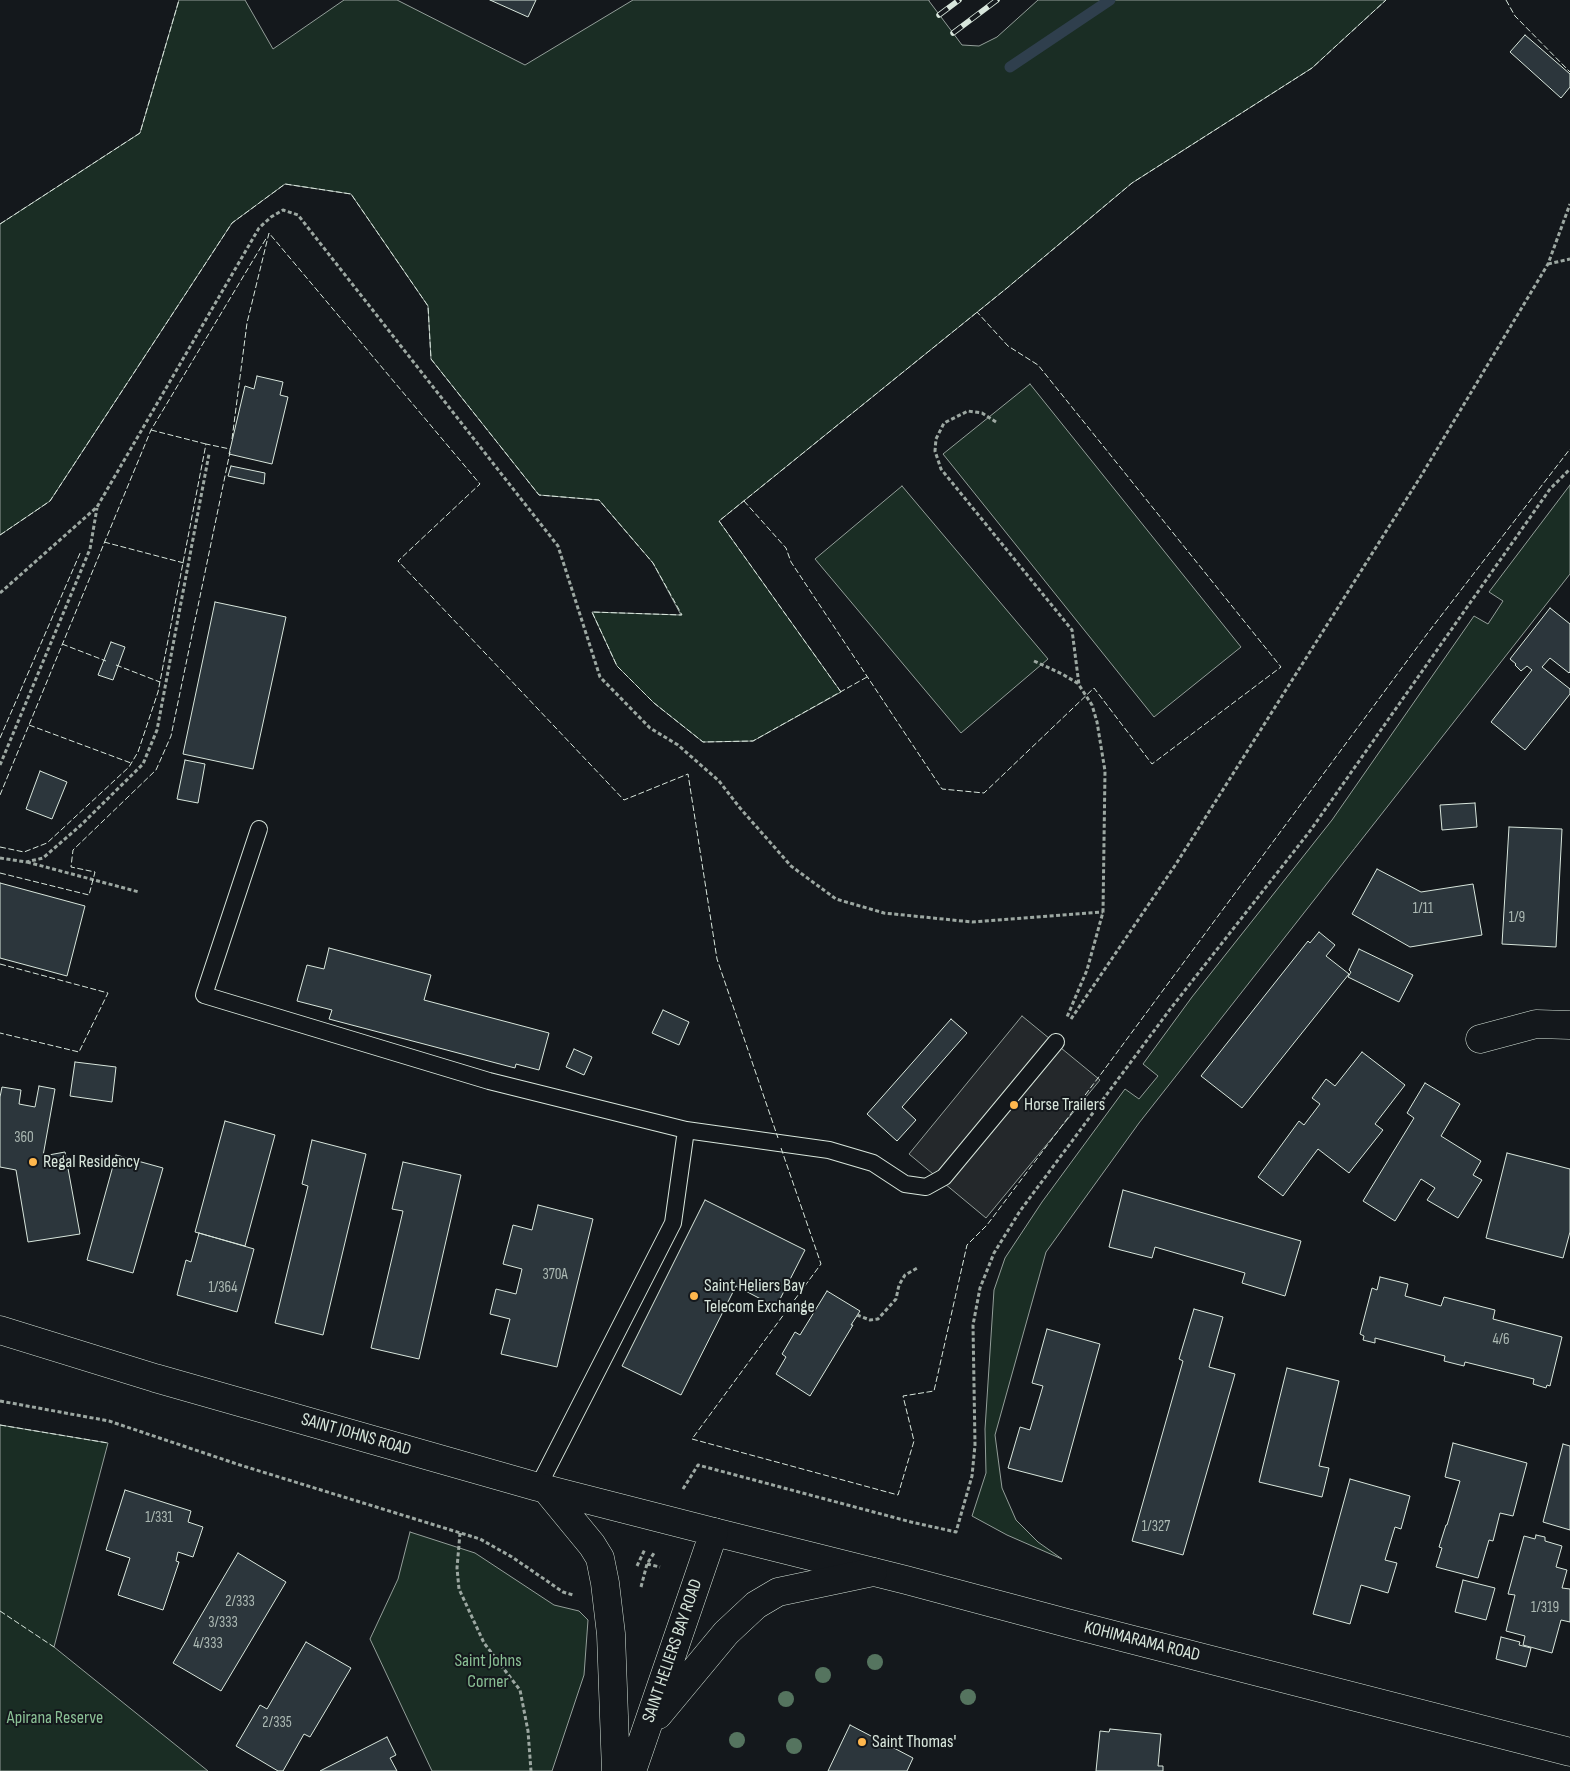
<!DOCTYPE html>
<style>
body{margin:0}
canvas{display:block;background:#14181c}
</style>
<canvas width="1570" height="1771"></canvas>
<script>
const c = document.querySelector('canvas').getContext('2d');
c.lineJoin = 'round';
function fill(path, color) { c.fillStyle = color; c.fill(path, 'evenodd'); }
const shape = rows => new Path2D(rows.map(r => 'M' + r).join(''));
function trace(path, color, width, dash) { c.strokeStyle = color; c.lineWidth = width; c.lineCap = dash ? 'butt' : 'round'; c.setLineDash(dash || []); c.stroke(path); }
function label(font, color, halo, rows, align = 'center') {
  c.font = font + ' "Sofia Sans Condensed",sans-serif'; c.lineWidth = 4; c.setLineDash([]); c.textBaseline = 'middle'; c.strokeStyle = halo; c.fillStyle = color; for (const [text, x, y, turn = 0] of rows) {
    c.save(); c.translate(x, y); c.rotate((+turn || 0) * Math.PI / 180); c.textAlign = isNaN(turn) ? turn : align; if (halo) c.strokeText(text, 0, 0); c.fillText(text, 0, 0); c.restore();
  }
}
const green = shape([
 [179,0,245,0,273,49,344,0,397,0,525,65,633,0,929,0,929,1,962,45,979,46,997,37,1038,0,1386,0,1312,68,1132,183,1007,288,719,521,841,692,753,741,703,742,654,703,617,666,592,612,681,615,653,563,599,500,539,495,431,359,428,306,351,194,285,184,232,223,50,501,0,535,0,224,140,133,179,0],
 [1030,384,1241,647,1154,717,943,454,1030,384],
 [1570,485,1570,574,1139,1123,1046,1252,995,1435,1002,1488,1016,1520,1038,1542,1062,1559,1007,1535,972,1516,986,1473,985,1429,994,1290,1005,1258,1042,1202,1125,1089,1139,1099,1158,1076,1143,1064,1192,997,1332,820,1474,616,1488,624,1503,601,1489,592,1570,485],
 [902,486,1048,659,961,733,815,559,902,486],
 [0,1425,108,1443,54,1647,208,1771,0,1771,0,1425],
 [410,1532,475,1553,554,1605,579,1611,588,1620,584,1675,552,1771,432,1771,370,1639,398,1579,410,1532]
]);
fill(green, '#1a2d24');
trace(green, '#939e99', 1);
const parking = shape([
 [1022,1016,1100,1080,986,1218,909,1154,1022,1016]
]);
fill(parking, '#24282b');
trace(parking, '#939e99', 1);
trace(shape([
 [1010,67,1110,0]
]), '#2f3f4d', 11);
const building = shape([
 [490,0,536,0,528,17,490,0],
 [1525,35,1570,74,1570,87,1561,98,1510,52,1525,35],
 [257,376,283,382,280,395,288,397,272,464,229,454,245,386,254,389,257,376],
 [231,466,265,473,264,484,228,476,231,466],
 [215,602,286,617,253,769,183,754,215,602],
 [1550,608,1570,624,1570,672,1569,673,1550,658,1542,667,1570,689,1570,694,1525,750,1491,722,1532,670,1527,666,1521,671,1515,665,1516,664,1510,659,1550,608],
 [111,642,125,647,113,680,98,675,111,642],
 [185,760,205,764,198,803,177,799,185,760],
 [40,771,67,782,52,819,26,809,40,771],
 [1475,803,1477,827,1442,830,1440,805,1475,803],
 [1509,827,1562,829,1556,947,1502,944,1509,827],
 [1377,869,1421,892,1473,884,1482,935,1410,947,1352,914,1377,869],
 [0,883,85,906,67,976,0,958,0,883],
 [1319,932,1335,945,1326,956,1349,974,1242,1108,1201,1076,1308,941,1310,943,1319,932],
 [329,948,431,975,424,1000,549,1033,539,1070,516,1064,515,1068,329,1019,332,1010,297,1001,307,965,324,969,329,948],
 [1359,949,1413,975,1399,1002,1348,977,1351,972,1349,970,1359,949],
 [663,1010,689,1022,679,1045,652,1033,663,1010],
 [951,1019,967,1033,902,1107,916,1120,897,1141,867,1114,951,1019],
 [574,1049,592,1057,584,1075,566,1067,574,1049],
 [1362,1052,1405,1085,1375,1124,1383,1130,1349,1173,1318,1149,1283,1196,1258,1177,1299,1121,1304,1125,1320,1104,1312,1098,1326,1079,1335,1086,1362,1052],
 [75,1062,116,1067,112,1102,70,1096,75,1062],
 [1425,1083,1460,1104,1441,1136,1481,1161,1473,1175,1482,1180,1458,1218,1427,1200,1435,1188,1421,1179,1395,1221,1363,1201,1414,1118,1407,1113,1425,1083],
 [39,1086,55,1089,43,1156,65,1152,80,1234,28,1242,16,1170,0,1167,0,1097,2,1087,21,1090,19,1104,35,1107,39,1086],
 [225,1121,275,1135,245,1246,195,1232,225,1121],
 [312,1140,366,1154,323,1335,275,1323,308,1186,302,1184,312,1140],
 [1507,1153,1570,1169,1570,1232,1563,1258,1486,1238,1507,1153],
 [116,1155,163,1168,133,1273,87,1260,116,1155],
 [403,1162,461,1175,419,1359,371,1348,403,1211,392,1209,403,1162],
 [1123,1190,1301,1241,1285,1296,1242,1283,1245,1273,1155,1247,1152,1258,1109,1247,1123,1190],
 [705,1200,805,1250,776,1307,736,1286,681,1395,622,1366,705,1200],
 [538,1205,593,1219,557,1367,501,1354,510,1319,490,1314,496,1289,516,1294,522,1269,503,1264,513,1225,532,1230,538,1205],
 [199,1233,254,1249,237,1312,177,1295,186,1260,191,1262,199,1233],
 [1380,1277,1408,1284,1405,1296,1441,1306,1444,1297,1495,1310,1493,1319,1562,1337,1550,1386,1547,1385,1546,1388,1533,1384,1534,1379,1465,1362,1464,1366,1444,1361,1445,1356,1375,1338,1375,1343,1363,1340,1364,1336,1360,1334,1372,1288,1377,1290,1380,1277],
 [827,1291,860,1311,851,1325,853,1325,810,1396,776,1374,786,1357,782,1354,795,1332,800,1335,827,1291],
 [1194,1309,1223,1317,1209,1367,1235,1374,1183,1555,1132,1541,1183,1361,1179,1359,1194,1309],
 [1047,1329,1100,1344,1062,1482,1008,1468,1020,1427,1030,1430,1043,1386,1032,1383,1047,1329],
 [1287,1368,1339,1381,1319,1466,1329,1468,1322,1497,1259,1482,1287,1368],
 [1453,1443,1527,1463,1513,1516,1500,1513,1493,1541,1489,1540,1478,1578,1436,1567,1442,1548,1439,1547,1446,1525,1447,1525,1460,1481,1445,1477,1453,1443],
 [1563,1444,1570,1446,1570,1530,1543,1522,1563,1444],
 [1350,1479,1410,1496,1401,1529,1395,1527,1385,1560,1397,1563,1388,1593,1361,1585,1350,1624,1313,1614,1350,1479],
 [125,1490,191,1511,188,1522,203,1527,193,1557,178,1552,176,1561,179,1562,163,1610,118,1595,130,1558,106,1550,125,1490],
 [1536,1535,1545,1537,1545,1541,1562,1546,1556,1567,1567,1570,1562,1588,1570,1589,1570,1622,1561,1620,1552,1653,1523,1645,1525,1636,1506,1631,1515,1595,1508,1594,1524,1536,1535,1539,1536,1535],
 [238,1553,286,1582,221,1691,173,1663,238,1553],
 [1463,1580,1495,1588,1486,1620,1455,1612,1463,1580],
 [1501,1637,1520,1642,1519,1645,1531,1648,1526,1667,1496,1659,1501,1637],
 [306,1642,351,1668,310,1737,304,1734,283,1771,278,1771,236,1746,260,1705,267,1709,306,1642],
 [850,1725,913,1758,907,1771,828,1771,850,1725],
 [1110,1729,1161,1734,1158,1766,1163,1766,1163,1771,1096,1771,1100,1731,1109,1732,1110,1729],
 [387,1737,396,1755,390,1758,397,1771,320,1771,387,1737]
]);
fill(building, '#2c363c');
trace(building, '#d8e6dc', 1);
const lane = shape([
 [259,829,204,995,489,1081,686,1130,829,1150,873,1163,905,1184,926,1187,944,1177,1056,1042],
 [538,1487,673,1223,686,1130]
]);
const street = shape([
 [1480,1039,1536,1024,1570,1025]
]);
const secondary = shape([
 [714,1532,906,1580,1067,1623,1570,1752]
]);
const primary = shape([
 [0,1330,155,1378,538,1487,714,1532,632,1771],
 [546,1489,592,1545,600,1558,605,1583,611,1634,616,1771],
 [658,1715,726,1633,756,1605,778,1592,873,1572]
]);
trace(lane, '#d8e6dc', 18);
trace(street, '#d8e6dc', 29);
trace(secondary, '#d8e6dc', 29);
trace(primary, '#d8e6dc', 29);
trace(shape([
 [1548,264,1570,259],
 [996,422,982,413,968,411,944,423,936,439,935,451,941,469,1072,630,1079,685,1092,705,1097,722,1105,771,1103,912,1087,970,1067,1017],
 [0,593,97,507,259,228,271,217,283,210,298,215,558,546,600,677,650,728,678,745,719,781,740,808,791,866,836,899,884,913,972,922,1103,912],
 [1034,661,1062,674,1079,684],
 [0,765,90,549,97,508],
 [0,858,26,862,43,858,81,825,143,764,157,730,209,454],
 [27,862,139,892],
 [1071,1019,1176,864,1421,476,1548,264,1570,204],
 [857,1315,870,1320,878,1319,896,1299,899,1285,905,1275,919,1267],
 [0,1401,109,1421,240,1465,480,1539,512,1557,563,1592,573,1595],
 [683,1489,698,1465,911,1522,956,1532,972,1476,975,1445,973,1325,980,1288,994,1253,1020,1211,1171,1008,1310,831,1550,489,1570,469],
 [460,1533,457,1568,459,1589,484,1643,520,1690,528,1731,531,1771],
 [647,1564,660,1567],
 [637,1566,645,1549],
 [641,1587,647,1564,654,1553]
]), '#9da8a2', 3, [4, 2.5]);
trace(lane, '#14181c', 16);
trace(street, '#14181c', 28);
trace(secondary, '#14181c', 28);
trace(primary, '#14181c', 28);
const rail = shape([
 [939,15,959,0],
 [953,33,997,0]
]);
trace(rail, '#d8e6dc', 5.5);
trace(rail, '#14181c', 4, [11]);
trace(shape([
 [1506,0,1515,16,1570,72],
 [0,224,140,133,179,0],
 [151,430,206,444],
 [232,439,247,323,269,233,480,484,398,561,624,800,688,774,717,959,778,1138],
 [744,501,786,548,791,562,942,789,984,793,1094,688,1152,764,1281,667,1038,365,1008,346,977,312],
 [0,535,50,501,232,223,285,184,351,194,428,306,431,359,539,495,599,500,653,563,682,615,592,612,617,666,654,703,703,742,753,741,867,677],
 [104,542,184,563],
 [62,644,106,661],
 [116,665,160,682],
 [841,692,719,521,1007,288,1132,183,1312,68,1386,0],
 [29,725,131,763],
 [0,738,81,551],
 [0,795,151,430,267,237],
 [0,847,24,852,47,843,129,767,138,752,158,692,206,444,230,449],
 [0,873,89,895,95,872,71,867,73,850,156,770,171,736,230,452],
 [0,964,108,993,79,1052,0,1033],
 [781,1148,821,1264,692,1439,898,1495,914,1441,903,1396,934,1391,967,1245,987,1225,1101,1074,1427,634,1570,449],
 [0,1425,108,1443],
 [0,1611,54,1647]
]), '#d8e6dc', 1, [6, 2.5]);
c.fillStyle = '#55745f';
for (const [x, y] of [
 [875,1662],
 [823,1675],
 [968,1697],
 [786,1699],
 [737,1740],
 [794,1746]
]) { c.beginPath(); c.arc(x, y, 8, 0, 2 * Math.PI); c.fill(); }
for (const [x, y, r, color] of [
 [1014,1105,5,"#ffb74d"],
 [33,1162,5,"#ffb74d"],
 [694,1296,5,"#ffb74d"],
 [862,1742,5,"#ffb74d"]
]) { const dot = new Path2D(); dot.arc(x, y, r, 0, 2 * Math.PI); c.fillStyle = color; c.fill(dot); trace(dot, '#14181c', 2); }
label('15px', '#adbab4', null, [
 ["1/11",1423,909],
 ["1/9",1517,918],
 ["360",24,1138],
 ["370A",555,1275],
 ["1/364",223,1288],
 ["4/6",1501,1340],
 ["1/331",159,1518],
 ["1/327",1156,1527],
 ["2/333",240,1602],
 ["1/319",1545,1608],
 ["3/333",223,1623],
 ["4/333",208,1644],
 ["2/335",277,1723]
]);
label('18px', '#d8e6dc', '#14181c', [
 ["Horse Trailers",1024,1105],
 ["Regal Residency",43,1162],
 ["Saint Heliers Bay",704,1286],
 ["Telecom Exchange",704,1307],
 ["Saint Thomas'",872,1742]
], 'left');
label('18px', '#d8e6dc', '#14181c', [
 ["SAINT JOHNS ROAD",356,1435,16],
 ["KOHIMARAMA ROAD",1142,1642,14],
 ["SAINT HELIERS BAY ROAD",673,1651,-71]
]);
label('18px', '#8ac095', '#14181c', [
 ["Saint Johns",488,1661],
 ["Corner",488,1682],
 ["Apirana Reserve",55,1718]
]);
</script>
